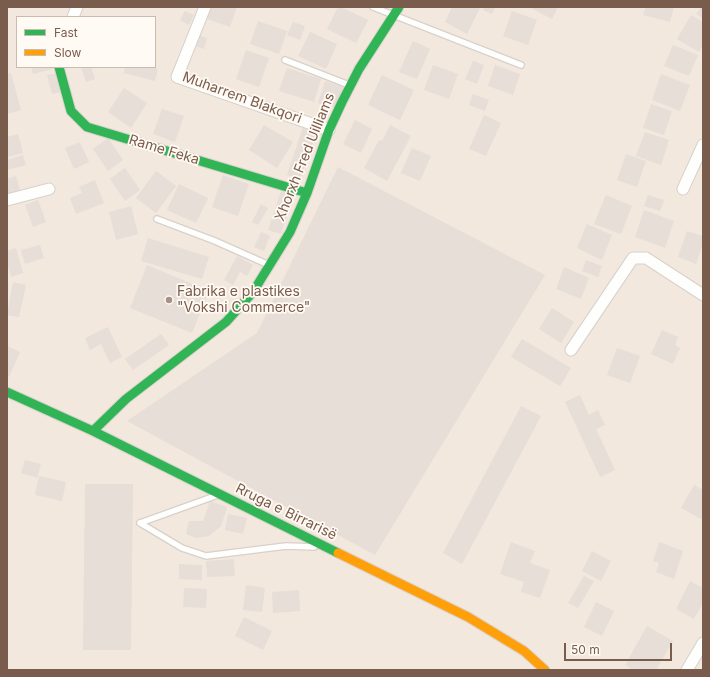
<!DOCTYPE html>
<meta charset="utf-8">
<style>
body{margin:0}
#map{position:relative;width:710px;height:677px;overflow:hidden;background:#f9f5f0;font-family:Inter,sans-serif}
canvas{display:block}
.frame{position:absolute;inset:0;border:8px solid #7a5c4d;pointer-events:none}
.legend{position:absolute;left:16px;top:16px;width:140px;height:52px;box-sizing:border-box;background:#fffaf3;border:1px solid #cabbb1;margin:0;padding:5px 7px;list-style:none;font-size:12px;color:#7a5c4d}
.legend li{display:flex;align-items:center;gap:8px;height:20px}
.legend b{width:20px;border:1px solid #cabbb1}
.scale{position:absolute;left:564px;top:643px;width:108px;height:18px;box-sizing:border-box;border:2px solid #7a5c4d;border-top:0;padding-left:5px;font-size:12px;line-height:14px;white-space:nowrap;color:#7a5c4d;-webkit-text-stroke:3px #fffaf3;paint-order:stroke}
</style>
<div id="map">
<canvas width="710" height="677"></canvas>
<div class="frame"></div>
<ul class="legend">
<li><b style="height:5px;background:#30b455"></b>Fast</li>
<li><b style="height:5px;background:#ff9f0a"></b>Slow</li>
</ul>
<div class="scale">50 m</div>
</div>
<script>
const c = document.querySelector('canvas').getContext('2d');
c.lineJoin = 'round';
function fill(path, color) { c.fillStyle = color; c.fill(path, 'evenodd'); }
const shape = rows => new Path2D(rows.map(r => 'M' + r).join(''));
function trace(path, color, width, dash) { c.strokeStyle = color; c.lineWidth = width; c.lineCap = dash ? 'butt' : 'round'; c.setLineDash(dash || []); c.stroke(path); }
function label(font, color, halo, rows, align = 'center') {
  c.font = font + ' Inter,sans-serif'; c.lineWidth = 3.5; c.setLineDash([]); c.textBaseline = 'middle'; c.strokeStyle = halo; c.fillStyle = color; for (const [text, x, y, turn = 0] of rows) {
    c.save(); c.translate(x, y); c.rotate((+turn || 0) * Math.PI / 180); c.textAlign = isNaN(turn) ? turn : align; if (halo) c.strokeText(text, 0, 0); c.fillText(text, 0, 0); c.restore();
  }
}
fill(shape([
 [7,7,703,7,703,670,7,670],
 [17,17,155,17,155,67,17,67]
]), '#f2e8de');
fill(shape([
 [211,7,237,7,230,27,207,19],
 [338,7,341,7,368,20,356,43,327,29],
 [452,7,480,8,467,34,445,22],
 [485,7,495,7,492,14,483,10],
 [529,7,558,7,552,19],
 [646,7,674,7,670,22,643,15],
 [701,7,703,7,703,18,696,14],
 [185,11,194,15,189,25,180,20],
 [512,11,537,20,528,45,503,36],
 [691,15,703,22,703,45,699,52,677,39],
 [258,21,287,31,279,54,250,44],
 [293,22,305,26,300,40,287,35],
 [310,32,337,44,326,69,298,56],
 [198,35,207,38,204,49,195,46],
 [413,41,430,49,417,79,399,72],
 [673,45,698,55,689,76,664,66],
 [246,50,269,58,259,87,236,79],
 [473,61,484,65,477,84,465,79],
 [433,65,458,74,449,99,424,90],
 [495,65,520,74,513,95,488,86],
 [31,67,56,67,56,68,33,74],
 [81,67,91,67,95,79,86,82],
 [125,67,151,67,158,69,155,81,124,73],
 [287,68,321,79,314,102,279,91],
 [11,73,21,110,7,114,7,74],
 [57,73,62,92,52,94,47,75],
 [661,74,690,85,680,111,652,100],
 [382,75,414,90,400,120,368,105],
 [325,81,343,87,336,108,318,103],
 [124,88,147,103,131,128,108,112],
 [473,94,489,100,485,111,469,105],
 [651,104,672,111,664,135,643,128],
 [162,109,184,116,175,142,153,134],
 [484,115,501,123,486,156,469,149],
 [355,120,372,129,361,153,343,144],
 [264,125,293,142,277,168,249,150],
 [390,125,411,136,387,181,364,168,379,140,382,141],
 [303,127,317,132,300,179,287,175],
 [645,132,669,140,661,165,636,156],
 [18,134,23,153,7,157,7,137],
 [108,138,123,160,108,171,93,149],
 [80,142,89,162,74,169,65,148],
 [412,148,431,156,420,181,401,173],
 [626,154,646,161,637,187,617,180],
 [23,155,26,165,7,170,7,160],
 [338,167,545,275,375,555,127,421,257,333],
 [125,168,140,190,125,201,110,179],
 [156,171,176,186,156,213,136,198],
 [223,175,249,184,238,216,212,207],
 [16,176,20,190,7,194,7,179],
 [95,180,104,203,76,214,70,198,82,193,79,187],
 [179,184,208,198,196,223,167,210],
 [281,191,294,195,281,234,268,230],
 [606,195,632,206,621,234,594,224],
 [648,195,664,200,660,211,644,206],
 [38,200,46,222,33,227,25,205],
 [261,204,268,208,258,225,252,222],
 [131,206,138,234,116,240,109,212],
 [644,210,674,221,665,248,635,237],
 [587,224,612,235,602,260,577,248],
 [687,231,703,236,703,244,696,264,678,257],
 [261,232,270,236,264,251,254,247],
 [148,238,209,257,202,279,141,261],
 [40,245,44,258,25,264,21,250],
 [16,248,23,273,11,277,7,262,7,251],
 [237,256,253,265,247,276,240,272,233,285,224,280],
 [586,260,602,266,598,277,582,271],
 [147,265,209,291,192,333,130,308],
 [564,267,589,278,581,299,556,289],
 [13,282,26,285,19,317,7,315],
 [552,308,574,322,561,343,539,329],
 [108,327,122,357,110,363,101,344,90,350,85,338],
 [662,330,678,337,675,345,680,348,673,364,651,354],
 [161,334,169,345,133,370,125,359],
 [522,339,571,368,560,386,511,357],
 [7,346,20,352,9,377,7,376],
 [617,348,640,356,630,383,607,375],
 [580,395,589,415,598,410,605,425,596,429,615,470,600,477,565,402],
 [521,406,541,416,462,564,443,553],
 [25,460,41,464,37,478,21,473],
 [39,476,66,482,62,501,35,495],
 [85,484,133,484,131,650,83,650],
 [694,485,703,490,703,520,681,508],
 [210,501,227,507,221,526,209,536,196,538,186,534,189,521,203,521],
 [228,514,247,518,243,534,225,530],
 [511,542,535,551,530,563,550,570,540,598,521,592,524,582,500,574],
 [659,542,683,551,674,579,656,572,659,563,653,561],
 [592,551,611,561,601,581,582,571],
 [234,559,235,576,207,577,206,561],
 [179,564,202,565,202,580,179,579],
 [584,576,594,581,578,608,568,603],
 [690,581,703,588,703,603,694,619,676,609],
 [246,585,265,588,262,612,243,610],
 [184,588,207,589,206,608,183,607],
 [299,590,300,611,273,613,272,592],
 [596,602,614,611,602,636,584,627],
 [244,617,272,631,263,650,235,636],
 [647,626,673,641,657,668,661,670,633,670,625,665]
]), '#e6ded7');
const lane = shape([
 [373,7,521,65],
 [285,60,349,85],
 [157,219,215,241,269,265],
 [140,523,182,548,206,556,286,546,314,547],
 [140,523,215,496]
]);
const street = shape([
 [205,7,177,77,329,130],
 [73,17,77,7],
 [683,189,703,145],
 [7,200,49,189],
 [571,350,633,258,646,258,703,295],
 [687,670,703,643]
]);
const fast = shape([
 [59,67,71,111,87,127,307,193],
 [7,392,93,431,338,553],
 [93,431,126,399,226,322,253,292,290,232,307,193,329,130,342,102,359,69,399,7]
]);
const slow = shape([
 [338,553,468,617,524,651,545,670]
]);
trace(lane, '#d7d1cb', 8);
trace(street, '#d7d1cb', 13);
trace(fast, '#d9d2cb', 11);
trace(slow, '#d9d2cb', 11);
trace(lane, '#fefefd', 5.5);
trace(street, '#fefefd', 11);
trace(fast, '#30b455', 9);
trace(slow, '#ff9f0a', 9);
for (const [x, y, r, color] of [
 [169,300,4,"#a69286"]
]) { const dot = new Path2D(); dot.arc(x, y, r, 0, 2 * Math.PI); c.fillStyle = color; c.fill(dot); trace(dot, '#fffaf3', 1.5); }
label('14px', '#7a5c4d', '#fffaf3', [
 ["Muharrem Blakqori",242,98,20],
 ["Rame Feka",164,150,17],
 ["Xhorxh Fred Uilliams",305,157,-68],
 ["Rruga e Birrarisë",286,512,26]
]);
label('14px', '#7a5c4d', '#fffaf3', [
 ["Fabrika e plastikes",177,292],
 ["\"Vokshi Commerce\"",177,308]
], 'left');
</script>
